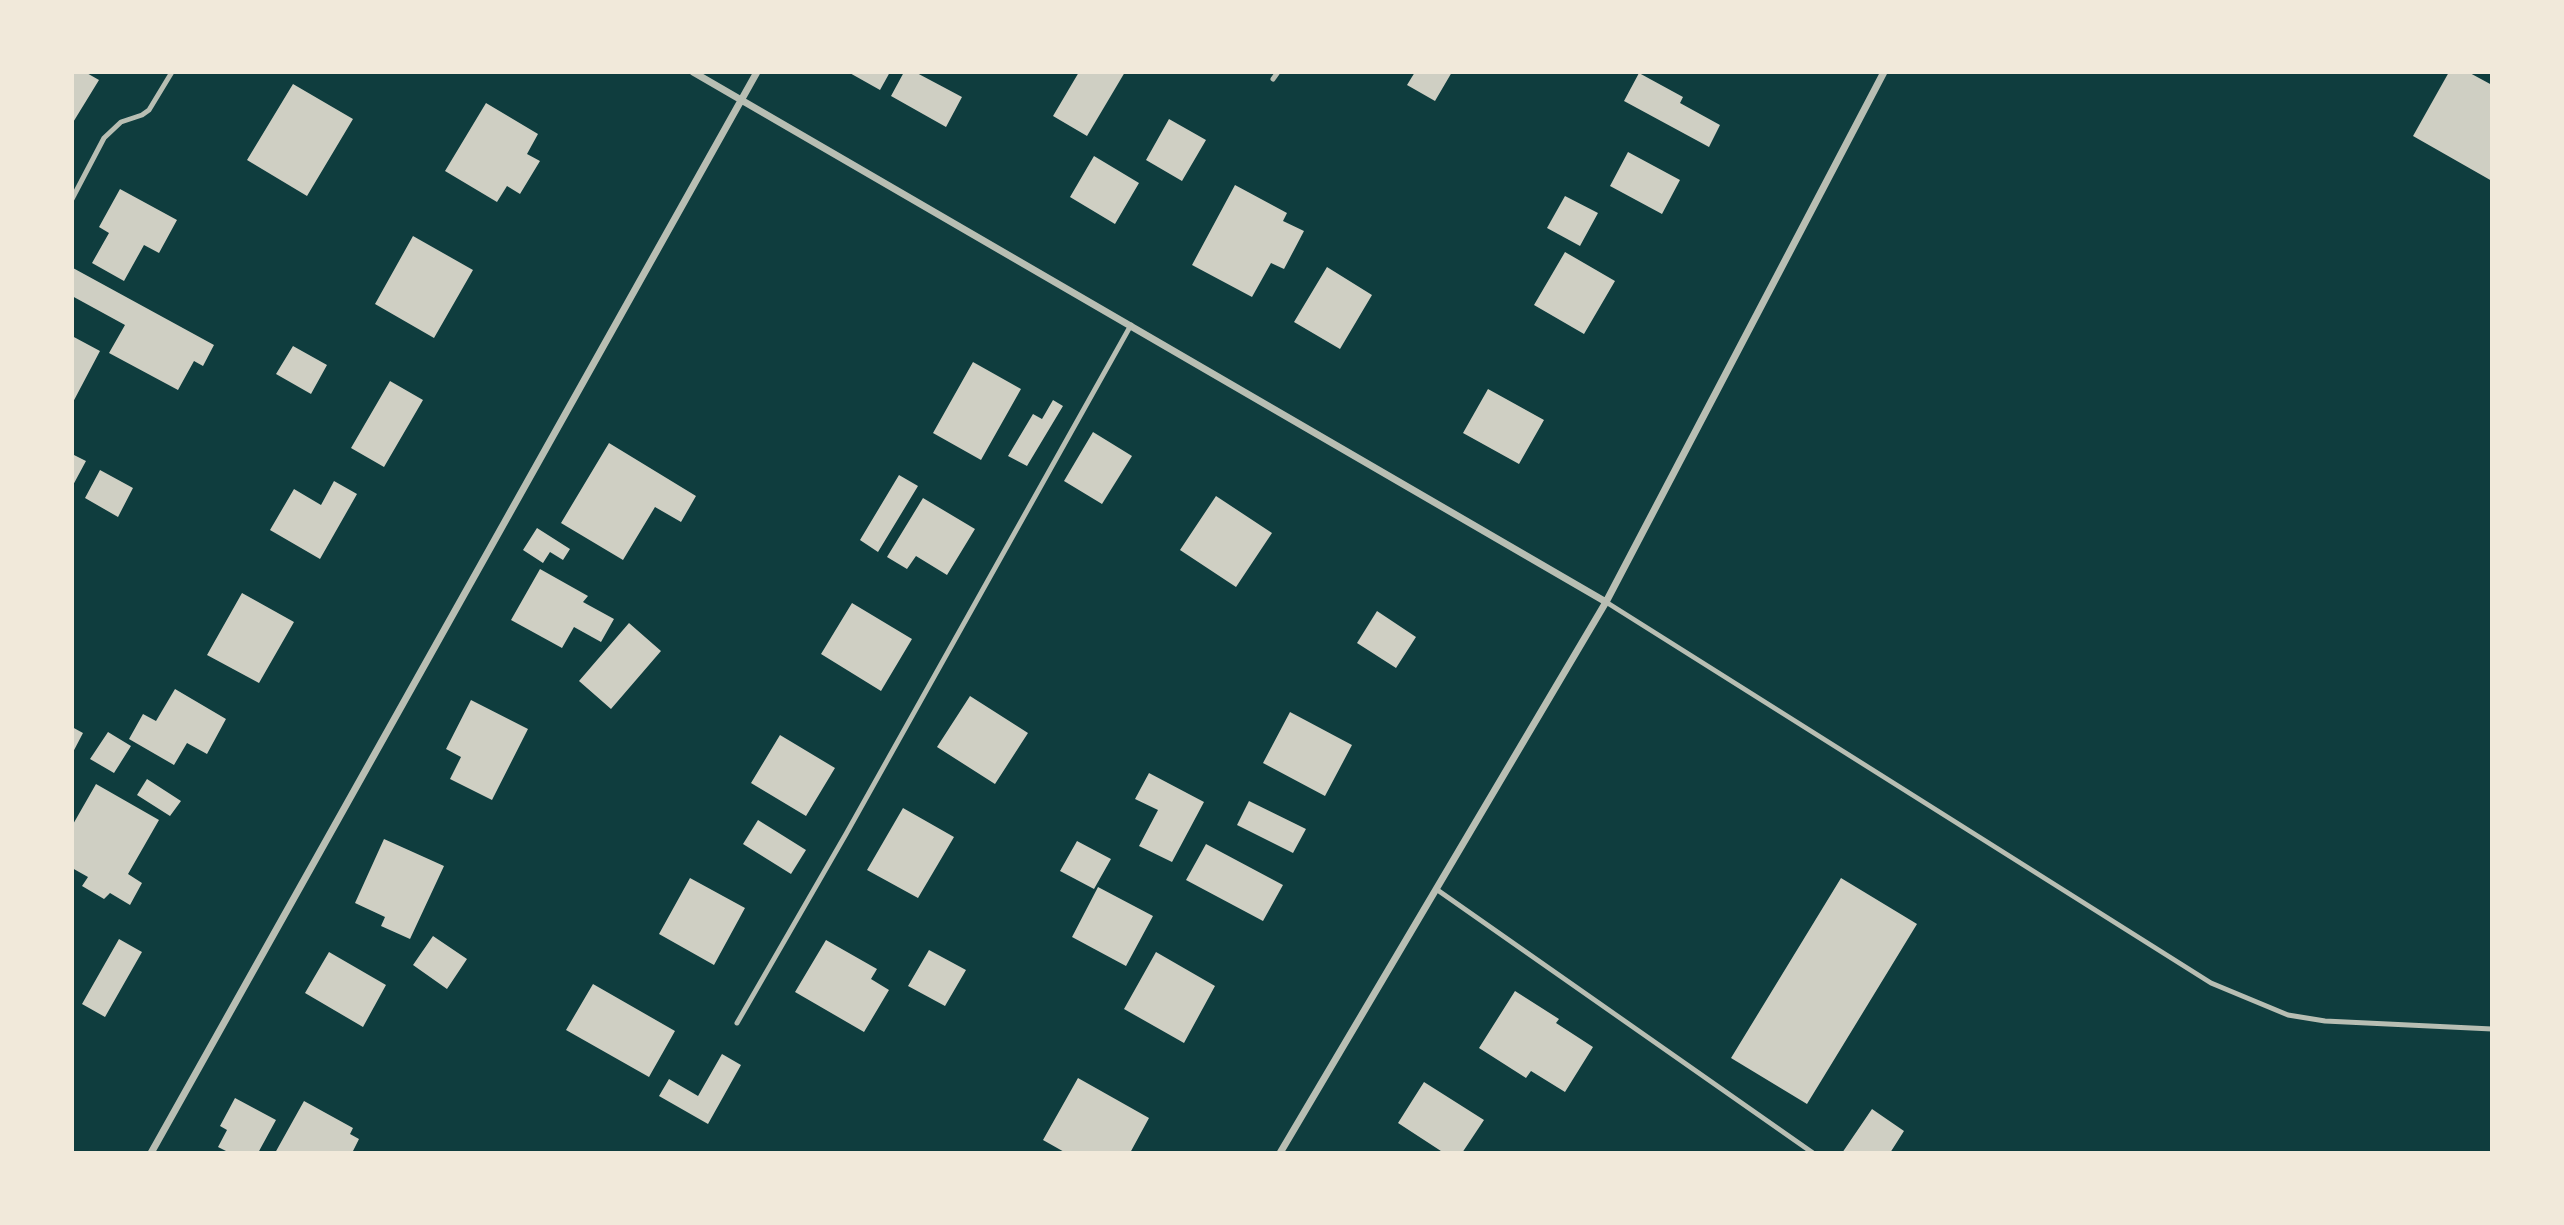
<!DOCTYPE html>
<style>
body{margin:0}
#map{position:relative;width:2564px;height:1225px;overflow:hidden;background:#0f3d3e;font-family:Helvetica,sans-serif}
canvas{display:block}
.frame{position:absolute;inset:0;border:74px solid #f1e9da;pointer-events:none}
</style>
<div id="map">
<canvas width="2564" height="1225"></canvas>
<div class="frame"></div>
</div>
<script>
const c = document.querySelector('canvas').getContext('2d');
c.lineJoin = 'round';
function fill(path, color) { c.fillStyle = color; c.fill(path, 'evenodd'); }
const shape = rows => new Path2D(rows.map(r => 'M' + r).join(''));
function trace(path, color, width, dash) { c.strokeStyle = color; c.lineWidth = width; c.lineCap = dash ? 'butt' : 'round'; c.setLineDash(dash || []); c.stroke(path); }
fill(shape([
 [72,72,85,72,99,80,72,124],
 [848,72,890,72,880,90],
 [904,72,915,72,962,97,946,127,891,96],
 [1079,72,1125,72,1087,136,1053,116],
 [1415,72,1452,72,1435,101,1407,85],
 [2449,72,2468,72,2492,85,2492,181,2413,136],
 [1639,73,1683,97,1680,103,1720,125,1709,147,1624,101],
 [293,84,353,119,307,196,247,160],
 [486,103,538,134,527,154,540,161,520,194,507,186,497,202,445,171],
 [1169,119,1206,140,1182,181,1146,160],
 [1628,152,1680,180,1662,214,1610,186],
 [1094,156,1139,183,1115,224,1070,197],
 [1235,185,1287,213,1283,221,1304,231,1284,269,1271,263,1252,297,1192,265],
 [120,189,177,220,159,253,144,245,124,281,92,263,109,233,99,227],
 [1565,196,1598,213,1580,246,1547,228],
 [413,236,473,270,434,338,375,304],
 [1565,252,1615,281,1584,334,1534,305],
 [1327,267,1372,295,1340,349,1294,322],
 [73,268,214,345,203,366,194,361,178,390,109,353,125,325,72,296],
 [72,336,100,351,72,404],
 [293,346,327,365,311,394,276,374],
 [973,362,1021,389,981,460,933,433],
 [390,381,423,400,384,467,351,448],
 [1488,389,1544,420,1519,464,1463,433],
 [1053,400,1063,406,1027,466,1008,456,1033,414,1042,419],
 [1093,432,1132,456,1102,504,1064,481],
 [609,443,696,496,681,522,655,507,623,560,561,523],
 [72,454,86,461,72,487],
 [100,470,133,488,118,517,85,498],
 [899,475,918,486,878,552,860,540],
 [334,481,357,494,320,559,270,530,294,489,321,505],
 [1216,496,1272,533,1236,587,1180,550],
 [923,498,975,529,947,575,916,556,907,569,887,557],
 [537,528,570,549,563,560,550,552,543,563,523,550],
 [540,569,588,596,583,602,614,619,601,642,574,627,562,648,511,620],
 [242,593,294,622,259,683,207,655],
 [852,603,912,639,881,691,821,654],
 [1377,611,1416,637,1396,668,1357,643],
 [629,623,661,651,611,709,579,681],
 [175,689,226,719,207,754,187,743,174,765,129,739,143,714,156,721],
 [970,696,1028,733,995,784,937,747],
 [471,700,528,729,492,800,450,779,461,757,446,749],
 [1290,712,1352,745,1325,796,1263,763],
 [72,727,83,733,72,754],
 [108,732,131,746,114,773,90,759],
 [780,735,835,768,806,816,751,783],
 [1149,773,1204,802,1172,862,1139,846,1158,810,1135,799],
 [147,779,181,801,170,816,137,795],
 [96,784,159,820,128,874,142,883,130,905,110,893,104,899,82,886,88,877,72,868,72,826],
 [1249,801,1306,829,1293,853,1237,825],
 [903,808,954,837,918,898,867,870],
 [758,820,806,850,791,874,743,844],
 [384,839,444,866,410,939,381,926,385,917,355,903],
 [1077,841,1111,859,1094,889,1060,871],
 [1206,844,1283,885,1263,921,1186,880],
 [690,878,745,908,714,965,659,934],
 [1841,878,1917,924,1807,1104,1731,1058],
 [1098,887,1153,916,1126,966,1072,937],
 [433,936,467,959,447,989,413,965],
 [119,939,142,952,105,1017,82,1004],
 [826,940,877,969,871,979,889,990,864,1032,795,992],
 [929,950,966,970,945,1006,908,986],
 [329,952,386,985,363,1027,305,993],
 [1156,952,1215,986,1184,1043,1124,1009],
 [593,984,675,1031,649,1077,566,1030],
 [1515,991,1559,1019,1556,1023,1593,1047,1565,1092,1531,1071,1526,1078,1479,1048],
 [722,1054,741,1065,708,1124,659,1096,669,1079,698,1096],
 [1078,1078,1149,1118,1130,1153,1066,1153,1043,1140],
 [1424,1082,1484,1120,1462,1153,1444,1153,1398,1123],
 [235,1098,276,1120,258,1153,230,1153,218,1147,227,1130,220,1126],
 [304,1101,353,1128,350,1134,359,1139,352,1153,275,1153],
 [1872,1109,1904,1131,1890,1153,1842,1153]
]), '#cfcfc3');
trace(shape([
 [1273,79,1278,72],
 [72,199,104,138,121,122,142,115,149,110,172,72],
 [1606,602,2211,983,2288,1015,2325,1021,2492,1029],
 [1436,889,1813,1153],
 [737,1023,846,834,1131,325]
]), '#b8beb3', 5);
trace(shape([
 [693,72,1606,602],
 [151,1153,757,72],
 [1280,1153,1606,602,1884,72]
]), '#b8beb3', 7);
</script>
